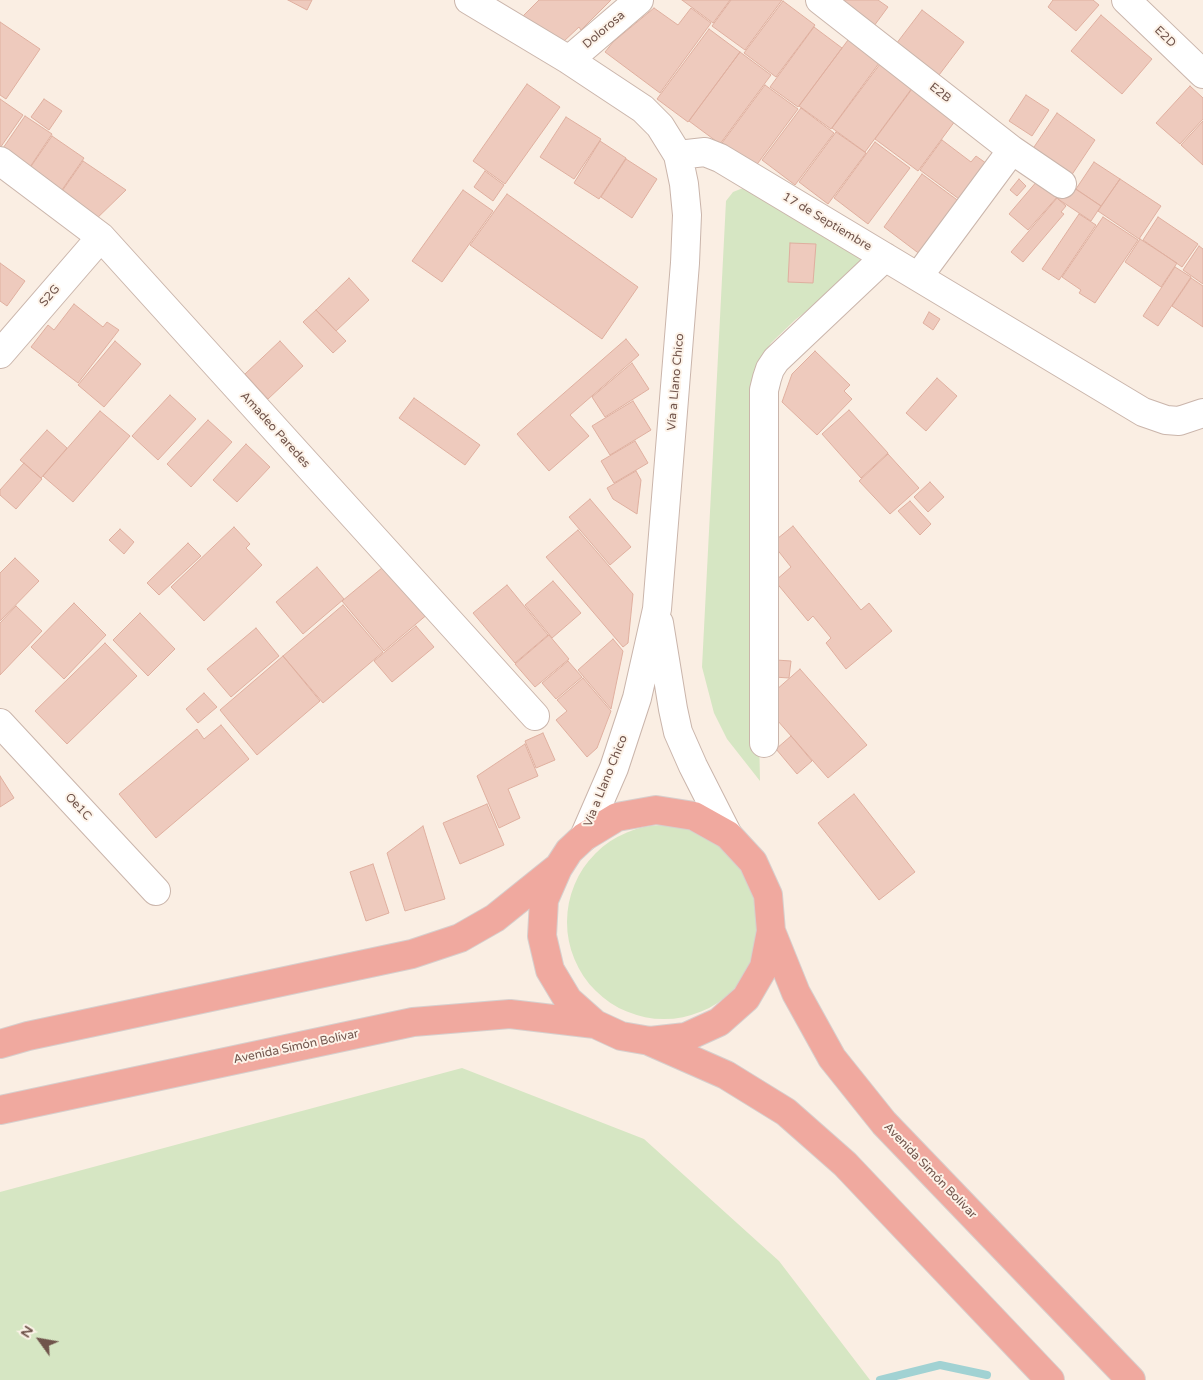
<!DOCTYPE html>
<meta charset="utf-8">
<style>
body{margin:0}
#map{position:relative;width:1203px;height:1380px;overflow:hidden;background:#faeee3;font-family:"Varela Round",sans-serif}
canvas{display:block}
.north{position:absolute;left:15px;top:1315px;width:50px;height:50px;-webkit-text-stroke:4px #fdf3e9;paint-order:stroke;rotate:302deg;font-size:14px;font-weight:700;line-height:20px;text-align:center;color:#70544b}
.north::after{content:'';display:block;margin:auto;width:18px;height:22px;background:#70544b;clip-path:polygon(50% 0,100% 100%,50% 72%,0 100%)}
</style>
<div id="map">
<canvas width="1203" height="1380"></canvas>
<div class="north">N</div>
</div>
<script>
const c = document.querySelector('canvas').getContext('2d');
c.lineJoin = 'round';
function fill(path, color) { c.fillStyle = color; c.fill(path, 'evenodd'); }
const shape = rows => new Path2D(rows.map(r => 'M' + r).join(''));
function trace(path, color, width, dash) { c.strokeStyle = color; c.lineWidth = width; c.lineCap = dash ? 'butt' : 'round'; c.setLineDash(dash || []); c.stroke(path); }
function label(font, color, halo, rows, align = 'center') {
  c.font = font + ' "Varela Round",sans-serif'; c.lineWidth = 4; c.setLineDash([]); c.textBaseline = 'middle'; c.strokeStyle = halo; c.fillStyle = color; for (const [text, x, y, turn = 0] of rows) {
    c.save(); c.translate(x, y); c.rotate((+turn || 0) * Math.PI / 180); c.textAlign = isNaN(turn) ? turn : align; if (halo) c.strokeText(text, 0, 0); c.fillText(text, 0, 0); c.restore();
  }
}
fill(shape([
 [743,188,858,255,861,261,850,277,795,320,771,343,764,354,753,444,760,781,727,739,714,713,702,667,726,201,733,192],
 '567 922a97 97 0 1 1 194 0a97 97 0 1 1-194 0Z',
 [462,1068,644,1139,779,1261,870,1380,0,1380,0,1192]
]), '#d6e6c3');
trace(shape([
 [880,1380,940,1365,987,1375]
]), '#a1d2d3', 8);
const building = shape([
 [288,0,312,0,307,10,288,0],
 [539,0,611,0,581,30,579,27,563,42,531,25,523,16,539,0],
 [682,0,730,0,713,23,682,0],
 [731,0,782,0,745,50,712,26,731,0],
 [836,0,878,0,888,7,871,30,836,0],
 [1053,0,1093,0,1099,5,1076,31,1048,7,1053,0],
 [783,1,815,25,776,77,744,53,783,1],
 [654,8,678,25,691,8,711,23,660,93,605,52,613,42,654,8],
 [922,10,964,42,936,79,893,48,922,10],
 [1101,15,1152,59,1122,94,1071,51,1101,15],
 [0,22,40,49,6,99,0,95,0,22],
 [814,27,842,48,798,107,770,87,814,27],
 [709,29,740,52,688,122,657,99,709,29],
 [851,36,882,59,831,129,799,106,851,36],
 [740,52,771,75,720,144,689,121,740,52],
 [883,60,915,84,865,152,832,128,883,60],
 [527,84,560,107,505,184,473,161,527,84],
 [765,85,798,109,755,167,722,143,765,85],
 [915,85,958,117,918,171,875,139,915,85],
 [1190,86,1203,98,1203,119,1180,144,1156,123,1190,86],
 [1026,95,1049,110,1032,136,1009,121,1026,95],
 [0,99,23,115,0,148,0,99],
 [44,99,62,111,49,130,31,117,44,99],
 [801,108,834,133,795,185,762,160,801,108],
 [1057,113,1095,140,1071,176,1032,150,1057,113],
 [25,116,52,134,28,170,1,151,25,116],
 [566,117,601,139,574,179,540,157,566,117],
 [1203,121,1203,165,1181,145,1203,121],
 [836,132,866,153,828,204,799,182,836,132],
 [52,136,84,158,55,200,23,178,52,136],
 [942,140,971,162,976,156,990,166,963,202,920,170,942,140],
 [600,141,626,158,599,199,574,183,600,141],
 [875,142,910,168,868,224,834,198,875,142],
 [626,159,657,179,632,218,601,197,626,159],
 [83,161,126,190,90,225,55,201,83,161],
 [1094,162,1120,179,1101,206,1076,189,1094,162],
 [485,171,504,185,493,201,474,187,485,171],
 [922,174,960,202,921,255,884,227,922,174],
 [1019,179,1026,186,1017,196,1010,190,1019,179],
 [1120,179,1161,206,1139,239,1098,211,1120,179],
 [1038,180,1058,196,1028,230,1009,214,1038,180],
 [1068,184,1101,206,1091,221,1058,199,1068,184],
 [463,190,493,211,442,282,412,261,463,190],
 [507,194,638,287,602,339,470,245,507,194],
 [1057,198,1066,206,1061,212,1064,214,1023,262,1011,252,1057,198],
 [1079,214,1096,225,1059,280,1042,269,1079,214],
 [1103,217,1138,240,1095,303,1079,293,1081,290,1062,277,1103,217],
 [1158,217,1198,244,1182,267,1143,240,1158,217],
 [1140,239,1177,263,1161,287,1125,262,1140,239],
 [790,243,816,244,813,283,788,282,790,243],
 [1199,246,1203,249,1203,284,1183,270,1199,246],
 [0,263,25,281,7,306,0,301,0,263],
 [1175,267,1191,277,1158,326,1143,316,1175,267],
 [349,278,369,300,336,331,316,310,349,278],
 [1191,278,1203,286,1203,327,1172,306,1191,278],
 [74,304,103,327,107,322,119,330,78,383,31,347,48,325,54,330,74,304],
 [316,310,346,341,333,353,303,322,316,310],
 [929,312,940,319,933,330,923,323,929,312],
 [626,339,639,355,570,415,589,436,549,471,517,434,626,339],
 [115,341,141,364,104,407,78,385,115,341],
 [280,341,303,366,268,399,245,374,280,341],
 [815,351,850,385,844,391,852,399,817,435,782,402,792,374,815,351],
 [632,363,649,389,605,417,592,397,632,363],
 [937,378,957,396,926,431,906,413,937,378],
 [170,395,196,419,158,460,132,436,170,395],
 [414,398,480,445,465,465,399,418,414,398],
 [633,401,651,430,610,455,592,426,633,401],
 [849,410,888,453,861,478,822,434,849,410],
 [100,411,130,436,73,502,43,476,100,411],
 [208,420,232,442,191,487,167,464,208,420],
 [47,430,67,448,41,478,20,460,47,430],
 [635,441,648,463,614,483,601,461,635,441],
 [246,444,270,467,237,502,213,480,246,444],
 [888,454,919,488,890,514,859,481,888,454],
 [24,463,42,479,16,509,0,495,0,490,24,463],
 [636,471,641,480,637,514,613,499,607,488,636,471],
 [930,482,944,497,928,512,914,497,930,482],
 [590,499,631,547,610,565,569,517,590,499],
 [910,501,931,524,920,535,898,511,910,501],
 [793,526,861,610,869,603,892,631,846,669,826,643,831,638,813,616,808,621,775,581,791,567,772,543,793,526],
 [234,527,250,544,246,548,262,565,204,621,171,587,234,527],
 [120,529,134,542,124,554,109,540,120,529],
 [578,530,633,594,628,643,623,647,546,557,578,530],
 [188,543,201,556,159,595,147,583,188,543],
 [15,558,39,581,0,621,0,573,15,558],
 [388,563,429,613,384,651,342,601,388,563],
 [317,567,344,599,303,634,276,602,317,567],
 [553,581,581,613,552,638,525,605,553,581],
 [507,585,548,635,515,663,473,613,507,585],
 [74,603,106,635,64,679,31,647,74,603],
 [343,605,383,652,323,703,283,656,343,605],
 [16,606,42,631,0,675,0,623,16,606],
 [140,613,175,649,148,676,113,640,140,613],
 [416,626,434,647,392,682,374,661,416,626],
 [256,628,279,656,231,697,207,669,256,628],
 [549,635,569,659,535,687,515,664,549,635],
 [613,639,623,651,611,709,578,670,613,639],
 [105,643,137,676,67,744,35,711,105,643],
 [283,656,320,701,257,755,220,710,283,656],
 [776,660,791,661,789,678,774,677,776,660],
 [568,661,582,677,556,699,542,683,568,661],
 [800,669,867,745,828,778,770,712,767,698,800,669],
 [583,678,611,711,597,748,587,757,556,720,567,711,557,700,583,678],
 [204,693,217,707,198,723,186,709,204,693],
 [221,725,249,759,156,838,119,794,197,729,204,739,221,725],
 [543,733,555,760,536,768,525,741,543,733],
 [791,736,812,761,797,774,776,749,791,736],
 [525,744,538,776,508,789,520,818,499,828,477,776,525,744],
 [0,776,14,798,0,807,0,776],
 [854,794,915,872,879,900,818,823,854,794],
 [487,804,504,845,460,864,443,823,487,804],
 [423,826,445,899,405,911,387,853,423,826],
 [373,864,389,913,366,921,350,872,373,864]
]);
fill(building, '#eecabd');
trace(building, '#dfaf9f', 1);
const minor = shape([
 [469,0,569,60,643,109,660,126,678,155,684,184,687,215,685,263,657,609,637,698,614,768,584,837],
 [820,0,1012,150,1062,184],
 [1126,0,1203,74],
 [569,60,639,0],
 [678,155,705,152,720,158,1143,412,1166,420,1179,421,1203,413],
 [0,161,101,237,535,716],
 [918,277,1012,150],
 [0,354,101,237],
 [659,623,673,709,678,732,693,766,728,835],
 [0,723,156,891],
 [764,743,764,390,767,378,770,369,776,360,885,257]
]);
const highway = shape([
 [771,931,764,967,746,998,719,1022,686,1037,650,1041,621,1036,595,1024,568,1000,550,970,542,936,544,900,558,868,569,851,584,837,617,817,656,810,694,816,728,835,753,862,768,895,771,931,796,993,832,1058,884,1123,1131,1380],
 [651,1042,726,1075,786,1112,845,1164,1050,1380],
 [0,1044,28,1036,412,954,460,938,495,918,556,869],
 [0,1110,413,1022,510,1014,595,1024]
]);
trace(minor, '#cab5ab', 30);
trace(highway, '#d7cfcd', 30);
trace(minor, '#fff', 28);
trace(highway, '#f0a99f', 28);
label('12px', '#70544b', '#fdf3e9', [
 ["Dolorosa",604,30,-40],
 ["E2D",1165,37,44],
 ["E2B",940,93,38],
 ["17 de Septiembre",827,222,31],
 ["S2G",50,296,-49],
 ["Vía a Llano Chico",676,382,-85],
 ["Amadeo Paredes",275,430,48],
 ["Vía a Llano Chico",606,781,-68],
 ["Oe1C",78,807,47],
 ["Avenida Simón Bolívar",296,1047,-12],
 ["Avenida Simón Bolívar",930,1171,46]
]);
</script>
